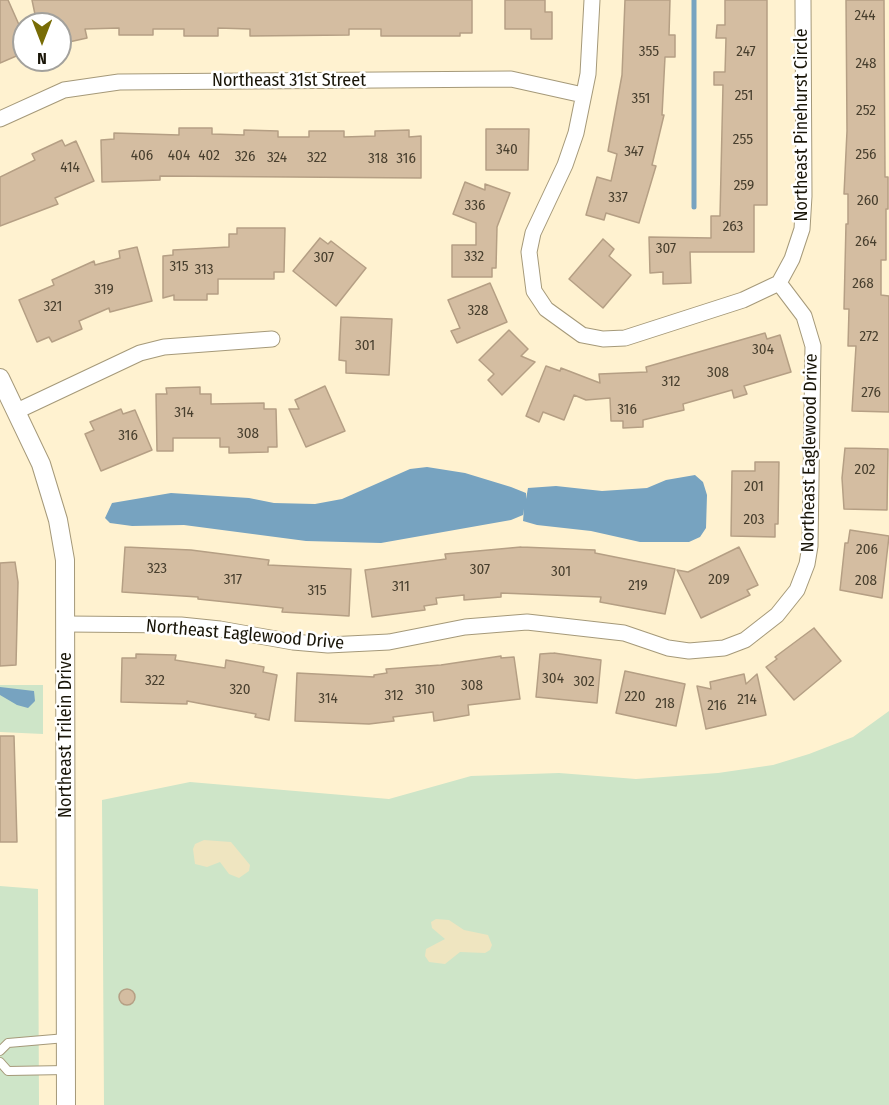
<!DOCTYPE html>
<style>
body{margin:0}
#map{position:relative;width:889px;height:1105px;overflow:hidden;background:#fff2d0;font-family:"Fira Sans Condensed",sans-serif}
canvas{display:block}
.north{position:absolute;left:12px;top:12px;width:60px;height:60px;box-sizing:border-box;background:#fff;border:2px solid #a3a19c;border-radius:50%;rotate:180deg;font-size:16px;font-weight:700;line-height:24px;text-align:center;color:#191508}
.north::after{content:'';display:block;margin:auto;width:21px;height:27px;background:#786c06;clip-path:polygon(50% 0,100% 100%,50% 72%,0 100%)}
</style>
<div id="map">
<canvas width="889" height="1105"></canvas>
<div class="north">N</div>
</div>
<script>
const c = document.querySelector('canvas').getContext('2d');
c.lineJoin = 'round';
function fill(path, color) { c.fillStyle = color; c.fill(path, 'evenodd'); }
const shape = rows => new Path2D(rows.map(r => 'M' + r).join(''));
function trace(path, color, width, dash) { c.strokeStyle = color; c.lineWidth = width; c.lineCap = dash ? 'butt' : 'round'; c.setLineDash(dash || []); c.stroke(path); }
function label(font, color, halo, rows, align = 'center') {
  c.font = font + ' "Fira Sans Condensed",sans-serif'; c.lineWidth = 5; c.setLineDash([]); c.textBaseline = 'middle'; c.strokeStyle = halo; c.fillStyle = color; for (const [text, x, y, turn = 0] of rows) {
    c.save(); c.translate(x, y); c.rotate((+turn || 0) * Math.PI / 180); c.textAlign = isNaN(turn) ? turn : align; if (halo) c.strokeText(text, 0, 0); c.fillText(text, 0, 0); c.restore();
  }
}
fill(shape([
 [0,685,43,685,43,734,0,732],
 [889,711,889,1105,104,1105,102,800,190,782,389,799,471,776,559,773,636,779,718,773,773,765,809,754,853,737],
 [0,886,38,889,39,1105,0,1105]
]), '#cee5c8');
fill(shape([
 [204,840,231,842,250,865,249,871,239,878,229,874,220,862,207,867,195,864,193,849,195,844],
 [436,919,449,920,464,930,488,935,492,945,490,950,485,953,460,952,445,964,429,962,425,956,426,949,445,939,432,928,431,922]
]), '#efe5c0');
fill(shape([
 [427,467,465,473,511,487,526,493,526,499,528,488,556,486,602,491,647,488,666,480,695,475,703,482,707,495,706,528,700,537,689,542,640,542,591,531,537,525,523,521,524,509,523,515,511,520,381,543,306,541,184,525,132,526,110,523,105,518,112,503,171,493,249,498,274,503,315,504,342,499,410,469],
 [0,687,34,691,35,701,28,708,17,705,0,695]
]), '#77a3c0');
trace(shape([
 [694,207,694,0]
]), '#77a3c0', 5);
const building = shape([
 [0,0,8,0,24,36,24,43,17,46,21,54,0,63,0,0],
 [32,0,472,0,472,33,460,33,460,36,381,36,381,29,349,29,349,35,250,36,250,29,218,28,218,36,184,36,184,29,153,29,153,35,119,35,119,28,85,29,87,38,60,44,60,24,37,24,32,0],
 [505,0,545,0,545,12,552,12,552,39,531,39,531,29,505,29,505,0],
 [625,0,670,0,669,35,675,35,675,57,665,57,662,115,664,115,652,165,656,166,639,223,606,213,604,220,586,215,597,177,611,181,617,154,608,151,622,75,625,0],
 [725,0,767,0,767,205,754,205,754,252,690,252,691,283,663,284,663,272,650,273,649,237,711,238,711,216,720,216,723,85,714,85,714,72,725,72,726,38,716,38,717,25,725,25,725,0],
 [846,0,884,0,885,177,888,177,888,209,886,209,886,260,881,260,881,295,889,296,889,412,852,411,856,346,848,346,849,309,844,309,846,224,848,224,848,194,844,194,847,131,846,0],
 [179,128,212,128,212,134,244,135,244,130,278,131,278,137,309,137,309,131,344,131,344,137,375,136,375,131,409,130,409,137,421,136,421,178,160,176,160,180,102,182,101,140,114,139,114,133,179,135,179,128],
 [486,129,529,129,528,170,486,170,486,129],
 [62,140,65,146,76,141,94,181,55,198,58,204,0,226,0,177,35,160,32,154,62,140],
 [465,182,485,190,485,184,510,193,497,227,496,268,492,268,492,277,452,277,452,245,476,245,476,223,453,214,465,182],
 [237,228,285,228,284,272,274,272,274,279,218,279,218,294,207,294,207,300,174,300,174,295,163,298,163,256,173,255,173,250,229,247,229,234,237,234,237,228],
 [320,238,328,244,331,241,366,268,336,306,293,271,320,238],
 [603,239,614,249,609,256,631,275,603,308,569,279,603,239],
 [137,247,152,301,110,312,109,308,79,321,82,329,52,342,49,337,37,342,19,300,54,285,52,280,94,261,95,265,120,258,119,251,137,247],
 [490,283,507,322,457,343,451,331,460,328,448,300,490,283],
 [341,317,392,319,389,375,346,373,346,361,339,360,341,317],
 [509,330,528,349,521,356,535,362,502,395,488,380,494,374,479,360,509,330],
 [765,333,767,339,780,335,791,372,744,386,747,394,734,398,732,390,683,404,684,410,643,420,643,427,623,428,623,421,611,421,610,398,586,400,574,395,564,420,543,412,539,422,526,416,546,366,560,371,561,368,600,383,599,374,647,372,646,367,765,333],
 [325,386,345,431,306,447,289,409,299,409,295,400,325,386],
 [200,387,200,394,211,394,211,404,264,403,264,409,276,409,277,447,268,447,268,452,229,453,229,447,220,447,220,438,173,438,173,451,157,451,156,394,167,394,166,388,200,387],
 [121,409,123,414,135,410,152,450,101,471,85,434,94,430,90,422,121,409],
 [845,448,888,449,887,510,844,509,842,478,845,448],
 [755,462,779,462,778,524,775,524,775,537,731,536,732,471,755,471,755,462],
 [850,530,889,536,882,598,840,590,845,543,848,543,850,530],
 [125,547,191,550,269,560,268,565,351,569,349,616,282,612,283,608,198,599,198,597,122,592,125,547],
 [521,547,595,550,595,553,675,569,665,614,600,602,601,597,501,593,501,597,464,600,464,595,436,598,437,604,424,606,425,610,372,617,365,570,446,559,445,554,521,547],
 [739,547,758,585,747,590,750,595,701,618,677,570,688,572,739,547],
 [15,562,18,582,16,665,0,666,0,563,15,562],
 [814,628,841,661,794,700,766,667,777,659,775,657,814,628],
 [554,653,601,660,597,703,536,697,540,654,554,653],
 [136,654,176,655,175,660,225,668,226,660,264,667,263,672,277,675,269,720,255,717,256,714,187,701,187,704,121,702,122,658,136,658,136,654],
 [501,656,501,658,514,657,520,699,468,705,469,715,434,721,433,712,393,717,394,721,369,724,295,721,297,673,374,677,374,675,387,673,386,669,441,665,501,656],
 [625,671,685,684,676,726,616,713,625,671],
 [744,674,746,684,757,674,766,715,706,729,697,686,711,689,710,682,744,674],
 [0,736,14,736,17,842,0,842,0,736],
 '119 997a8 8 0 1 1 16 0a8 8 0 1 1-16 0Z'
]);
fill(building, '#d4bda1');
trace(building, '#b59f84', 1.5);
const service = shape([
 [0,1051,8,1043,66,1038],
 [0,1062,8,1071,66,1070]
]);
const minor = shape([
 [592,0,588,74,576,133,565,165,533,233,529,252,534,291,546,309,582,335,603,339,625,338,743,300,779,283,792,259,802,229,804,196,803,0],
 [0,119,64,90,119,82,511,79,583,95],
 [17,411,140,353,164,347,272,339],
 [66,624,181,625,220,629,293,642,328,645,389,642,465,627,527,622,624,633,668,648,689,651,724,648,745,640,777,615,797,590,807,564,810,546,813,346,804,316,779,283]
]);
const tertiary = shape([
 [0,378,41,464,58,520,65,560,66,1105]
]);
trace(service, '#a59979', 10);
trace(minor, '#a59979', 17);
trace(tertiary, '#a59979', 20);
trace(service, '#fff', 8);
trace(minor, '#fff', 15);
trace(tertiary, '#fff', 18);
label('15px', '#483f2e', null, [
 ["244",865,16],
 ["355",649,52],
 ["247",746,52],
 ["248",866,64],
 ["251",744,96],
 ["351",641,99],
 ["252",866,111],
 ["255",743,140],
 ["340",507,150],
 ["347",634,152],
 ["256",866,155],
 ["406",142,156],
 ["404",179,156],
 ["402",209,156],
 ["326",245,157],
 ["324",277,158],
 ["322",317,158],
 ["318",378,159],
 ["316",406,159],
 ["414",70,168],
 ["259",744,186],
 ["337",618,198],
 ["260",868,201],
 ["336",475,206],
 ["263",733,227],
 ["264",866,242],
 ["307",666,249],
 ["332",474,257],
 ["307",324,258],
 ["315",179,267],
 ["313",204,270],
 ["268",863,284],
 ["319",104,290],
 ["321",53,307],
 ["328",478,311],
 ["272",869,337],
 ["301",365,346],
 ["304",763,350],
 ["308",718,373],
 ["312",671,382],
 ["276",871,393],
 ["316",627,410],
 ["314",184,413],
 ["308",248,434],
 ["316",128,436],
 ["202",865,470],
 ["201",754,487],
 ["203",754,520],
 ["206",867,550],
 ["323",157,569],
 ["307",480,570],
 ["301",561,572],
 ["317",233,580],
 ["209",719,580],
 ["208",866,581],
 ["219",638,586],
 ["311",401,587],
 ["315",317,591],
 ["304",553,679],
 ["322",155,681],
 ["302",584,682],
 ["308",472,686],
 ["320",240,690],
 ["310",425,690],
 ["312",394,696],
 ["220",635,697],
 ["314",328,699],
 ["214",747,700],
 ["218",665,704],
 ["216",717,706]
]);
label('18px', '#191508', '#fff', [
 ["Northeast 31st Street",289,81],
 ["Northeast Pinehurst Circle",802,125,-90],
 ["Northeast Eaglewood Drive",810,453,-89],
 ["Northeast Eaglewood Drive",245,635,5],
 ["Northeast Trilein Drive",66,735,-90]
]);
</script>
